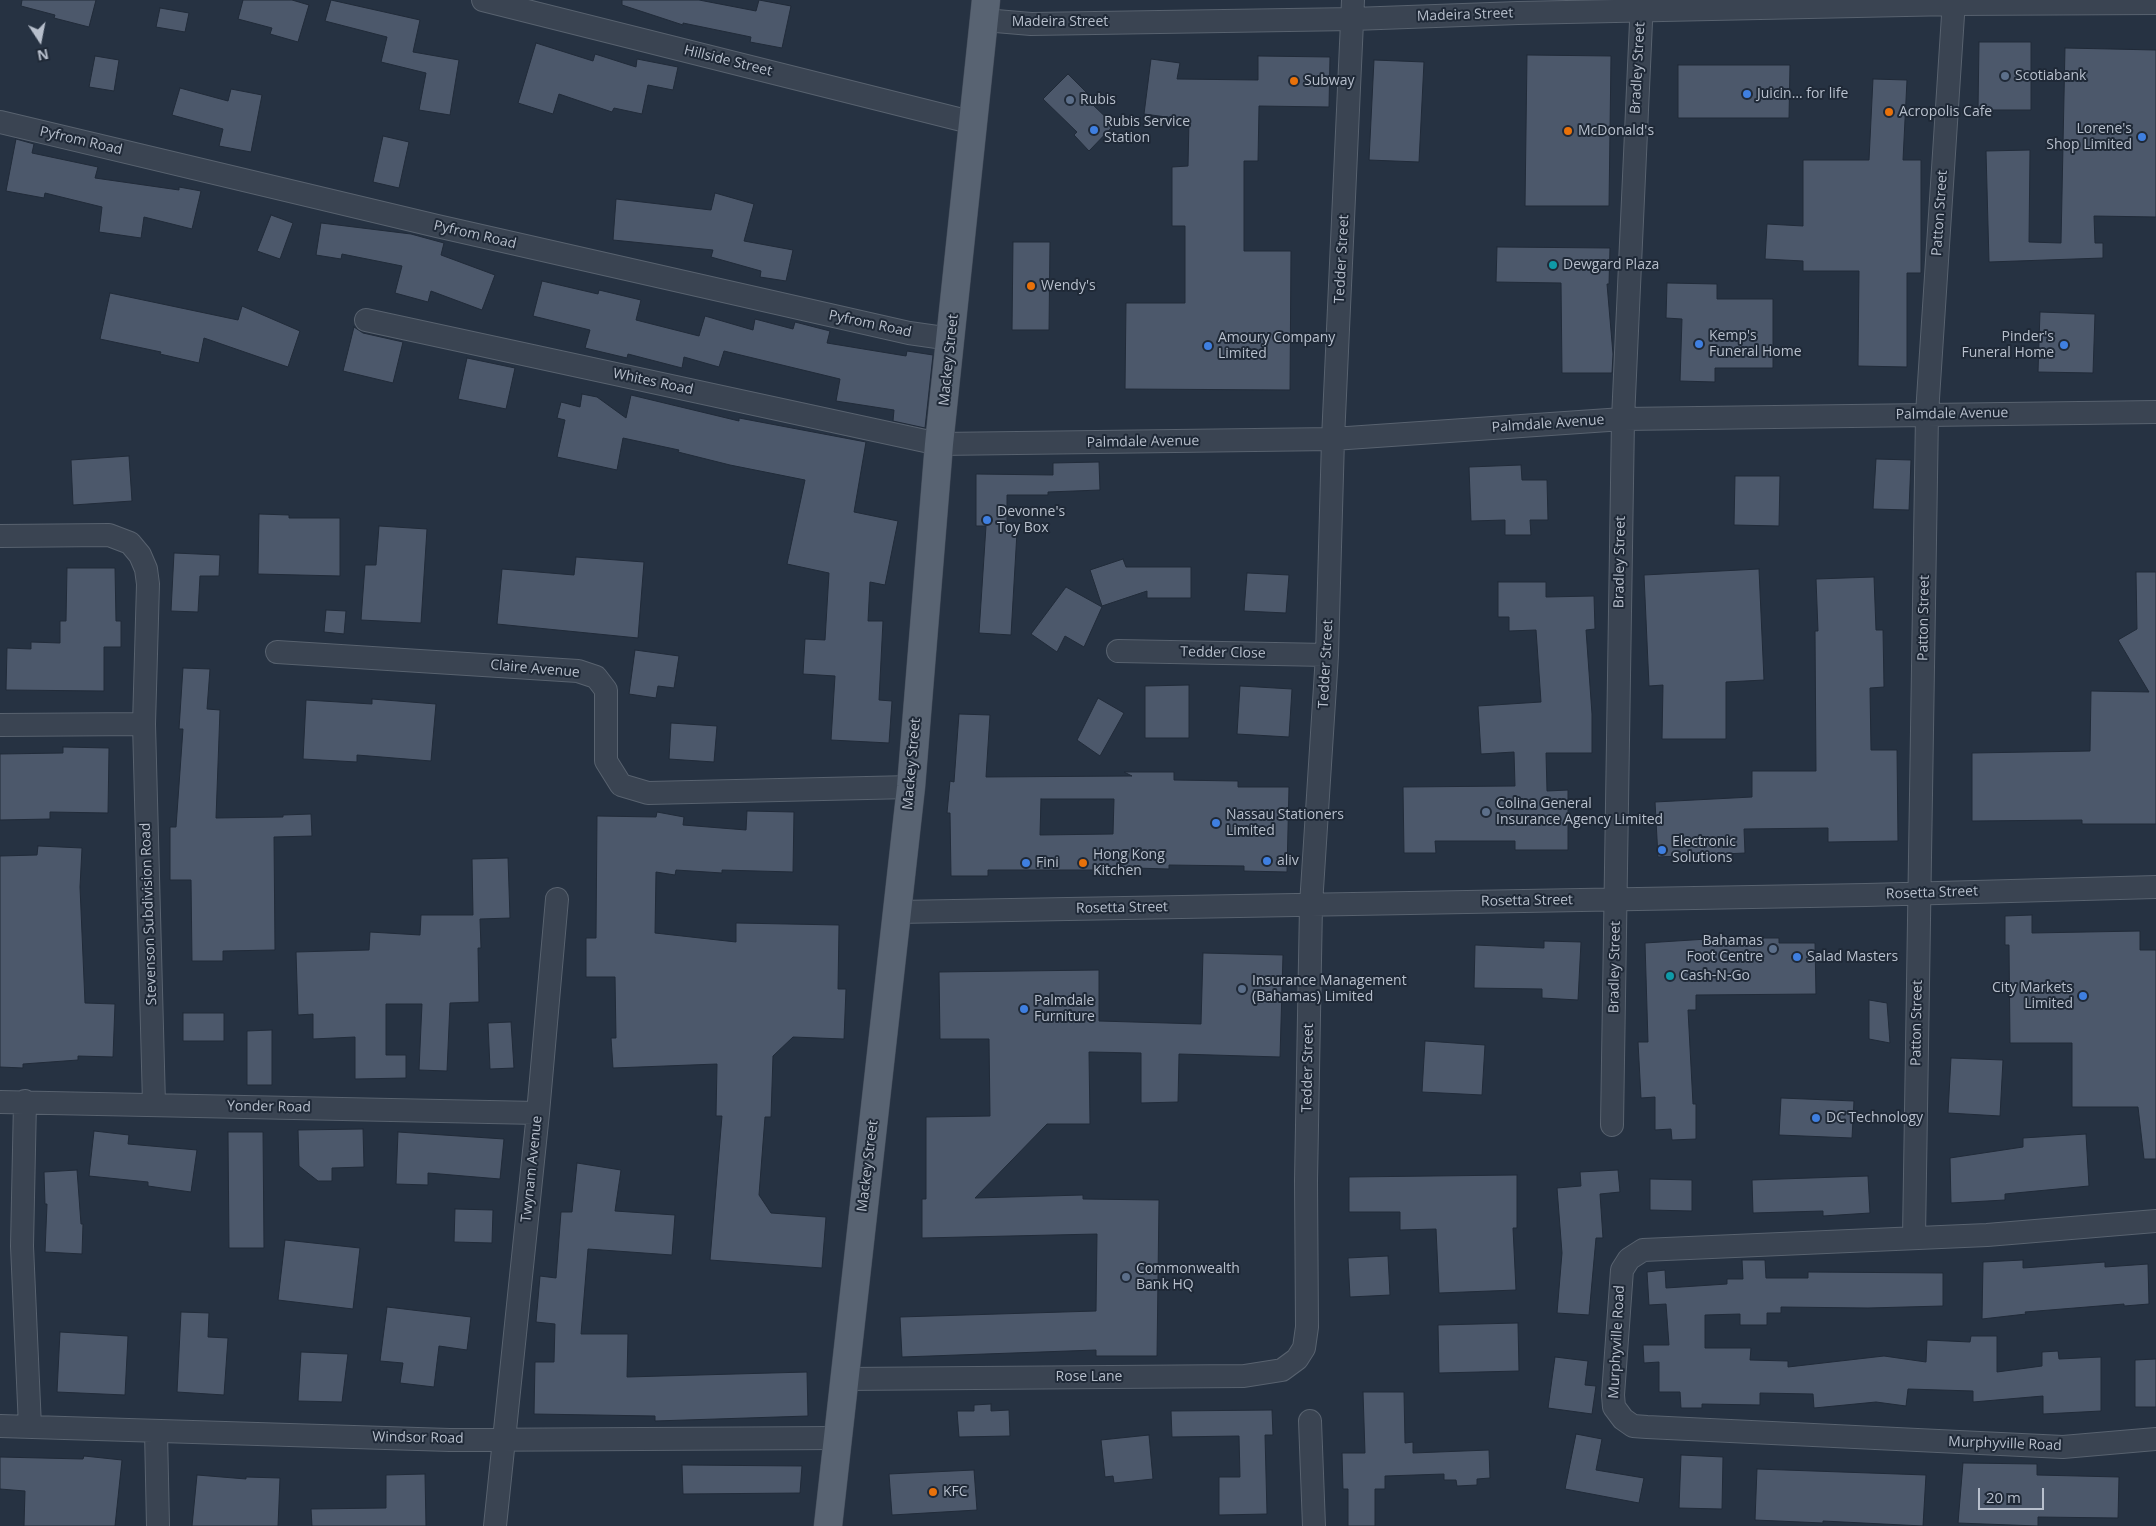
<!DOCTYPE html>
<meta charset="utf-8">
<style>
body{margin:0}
#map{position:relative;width:2156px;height:1526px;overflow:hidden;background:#263242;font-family:"Open Sans",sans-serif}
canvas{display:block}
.north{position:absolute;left:15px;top:15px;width:50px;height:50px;-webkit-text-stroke:4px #1f2937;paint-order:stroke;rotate:169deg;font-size:14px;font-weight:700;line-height:20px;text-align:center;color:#b7bfcc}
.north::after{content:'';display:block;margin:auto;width:18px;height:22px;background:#b7bfcc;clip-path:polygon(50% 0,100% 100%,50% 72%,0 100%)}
.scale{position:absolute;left:1978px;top:1488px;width:66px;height:22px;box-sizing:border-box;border:2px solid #b7bfcc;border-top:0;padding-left:6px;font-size:15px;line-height:18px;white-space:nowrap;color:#b7bfcc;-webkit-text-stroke:4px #1f2937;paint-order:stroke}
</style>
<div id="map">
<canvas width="2156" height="1526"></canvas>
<div class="north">N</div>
<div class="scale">20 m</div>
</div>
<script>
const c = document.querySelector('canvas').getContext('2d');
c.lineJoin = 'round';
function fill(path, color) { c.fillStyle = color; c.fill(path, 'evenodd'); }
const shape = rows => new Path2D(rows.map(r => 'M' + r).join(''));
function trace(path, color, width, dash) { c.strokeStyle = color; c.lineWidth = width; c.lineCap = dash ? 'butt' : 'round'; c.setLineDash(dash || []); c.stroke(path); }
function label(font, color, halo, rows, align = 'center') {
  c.font = font + ' "Open Sans",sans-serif'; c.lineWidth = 4; c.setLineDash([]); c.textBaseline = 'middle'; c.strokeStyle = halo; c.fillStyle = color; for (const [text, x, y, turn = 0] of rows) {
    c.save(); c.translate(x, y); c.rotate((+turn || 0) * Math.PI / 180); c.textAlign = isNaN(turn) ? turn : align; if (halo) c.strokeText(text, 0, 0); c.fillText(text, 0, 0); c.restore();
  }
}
const building = shape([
 [22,0,96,0,89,27,54,18,55,15,21,6,22,0],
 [243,0,292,0,309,5,298,42,270,34,272,28,238,19,243,0],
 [331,0,420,20,413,52,459,60,450,115,419,110,426,73,381,62,387,37,325,21,331,0],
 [622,0,699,0,756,11,759,0,791,6,782,48,750,42,751,37,683,23,683,25,622,5,622,0],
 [160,8,189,13,185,32,156,27,160,8],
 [1979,42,2031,42,2031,110,1978,110,1979,42],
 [536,43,593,61,595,54,636,67,637,59,678,67,673,90,648,85,642,114,614,108,612,112,559,94,553,114,518,103,536,43],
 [2065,48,2156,50,2156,217,2094,216,2095,243,2103,243,2103,258,1989,262,1986,151,2030,150,2029,242,2061,243,2065,48],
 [1527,55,1611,56,1609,206,1525,206,1527,55],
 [95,56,119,60,114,91,89,87,95,56],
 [1258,56,1330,57,1329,107,1259,106,1258,161,1244,161,1244,251,1291,251,1290,390,1125,389,1126,303,1185,303,1185,226,1172,226,1172,167,1188,166,1189,120,1144,114,1151,59,1180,63,1177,79,1258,80,1258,56],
 [1374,60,1424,62,1419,162,1369,160,1374,60],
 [1678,65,1790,65,1789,118,1678,118,1678,65],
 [1068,74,1096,102,1093,105,1114,125,1089,151,1074,135,1077,132,1043,99,1068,74],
 [1873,79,1907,80,1903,160,1921,160,1921,273,1907,273,1907,367,1858,366,1859,271,1803,271,1803,261,1765,259,1767,224,1803,226,1803,160,1869,160,1873,79],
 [180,88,228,101,231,89,262,95,251,152,219,146,223,129,172,115,180,88],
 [383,136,409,142,399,188,373,182,383,136],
 [16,139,34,144,32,153,98,167,95,178,179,190,179,187,201,191,192,229,144,217,141,238,99,232,102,207,45,193,44,198,6,191,16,139],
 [715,193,754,204,744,241,793,250,786,281,760,277,761,271,711,257,713,250,613,240,616,199,711,210,715,193],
 [271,215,293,223,280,259,257,251,271,215],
 [321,223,411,234,444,243,441,255,495,275,482,310,431,291,428,302,395,293,402,266,342,254,341,259,316,255,321,223],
 [1013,242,1050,242,1049,330,1012,330,1013,242],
 [1497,247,1610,248,1609,284,1607,284,1613,354,1612,373,1562,373,1561,283,1496,282,1497,247],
 [542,281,598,294,599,290,641,300,636,320,699,336,705,316,753,330,755,319,793,329,795,322,830,331,827,343,906,356,907,351,933,355,925,428,893,421,894,410,836,401,840,379,724,351,719,367,684,357,682,368,628,354,627,358,585,348,590,330,533,316,542,281],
 [1667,283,1717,284,1717,299,1773,299,1773,368,1715,368,1715,382,1680,381,1682,319,1666,318,1667,283],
 [110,293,238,320,242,306,300,331,288,367,204,338,199,363,160,354,161,352,100,339,110,293],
 [2040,312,2095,314,2093,373,2038,372,2040,312],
 [354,327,363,333,403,342,393,383,343,371,354,327],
 [467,358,515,368,506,409,458,399,467,358],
 [582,394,597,397,626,418,631,395,739,421,739,418,866,442,854,512,898,521,885,585,870,582,868,621,883,621,879,700,892,701,889,743,831,740,835,676,803,674,805,639,825,640,829,573,787,564,805,480,730,465,678,452,679,450,623,438,617,470,557,457,565,420,557,418,561,402,580,407,582,394],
 [129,456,132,501,73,505,71,460,129,456],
 [1876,459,1911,460,1909,510,1873,509,1876,459],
 [1099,462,1100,490,1048,492,1048,495,1007,495,1007,532,1017,532,1011,635,979,633,986,526,976,526,976,474,1053,475,1053,463,1099,462],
 [1521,465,1522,480,1547,480,1548,520,1530,520,1531,535,1505,535,1505,520,1471,521,1469,467,1521,465],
 [1735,476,1780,476,1779,526,1734,525,1735,476],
 [259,514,289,515,289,518,340,518,340,576,258,574,259,514],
 [379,526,427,529,421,623,361,620,365,565,376,565,379,526],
 [174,553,220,555,219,576,200,576,198,612,171,611,174,553],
 [576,557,644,562,638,638,497,624,502,569,574,575,576,557],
 [1123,559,1126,567,1191,567,1191,598,1147,598,1147,591,1102,606,1090,570,1123,559],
 [67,568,115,568,116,621,121,621,121,647,104,647,104,691,6,690,7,648,31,649,31,642,60,643,60,621,66,621,67,568],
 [1759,569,1764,680,1726,682,1726,739,1662,739,1663,685,1649,686,1644,575,1759,569],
 [2136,572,2156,572,2156,824,2082,824,2082,820,1972,821,1972,753,2090,751,2091,691,2149,692,2118,640,2137,629,2136,572],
 [1247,573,1289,575,1286,613,1244,611,1247,573],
 [1874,577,1876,630,1883,630,1884,687,1870,688,1871,750,1897,750,1898,841,1828,842,1828,828,1744,829,1745,853,1658,857,1655,802,1752,797,1752,771,1816,771,1815,631,1818,631,1816,579,1874,577],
 [1498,582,1546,582,1546,597,1594,596,1595,629,1586,630,1592,714,1592,753,1546,753,1547,791,1568,790,1568,850,1515,850,1515,841,1435,841,1436,853,1404,853,1403,787,1515,786,1514,752,1481,754,1478,706,1541,702,1536,630,1509,631,1509,617,1498,617,1498,582],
 [1066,587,1102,607,1084,647,1065,636,1057,652,1031,634,1066,587],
 [326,610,346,611,344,634,324,632,326,610],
 [635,650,679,656,674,688,658,686,656,698,629,694,635,650],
 [183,668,210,669,207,709,220,710,216,818,283,817,283,815,311,814,312,836,274,837,275,950,223,951,223,961,192,961,191,880,170,880,170,827,176,827,183,729,179,729,183,668],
 [1189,685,1189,738,1145,738,1145,686,1189,685],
 [1240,686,1292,689,1289,737,1237,734,1240,686],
 [1098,698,1124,713,1100,756,1077,740,1098,698],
 [372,699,436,704,431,761,357,755,357,762,303,759,306,700,372,704,372,699],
 [959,714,990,715,986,777,1132,776,1124,772,1174,772,1174,780,1238,781,1238,787,1289,787,1287,872,1244,871,1244,866,1169,865,1169,869,1100,867,1100,870,988,870,988,876,951,876,950,813,947,813,950,781,954,782,959,714],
 [1041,799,1114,799,1113,834,1040,835,1041,799],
 [671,723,717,726,714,762,669,759,671,723],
 [63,747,109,748,108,813,50,812,50,819,0,820,0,754,63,753,63,747],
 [747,811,794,812,793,872,722,870,722,873,676,870,675,875,656,872,655,933,736,942,736,923,839,925,838,989,846,989,844,1039,793,1037,773,1056,771,1117,765,1117,759,1195,771,1213,826,1217,822,1268,710,1260,722,1116,716,1116,717,1064,613,1068,611,1038,616,1038,615,977,586,977,586,938,596,938,597,816,656,817,657,812,684,817,683,825,746,830,747,811],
 [38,846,82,848,80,887,85,1003,115,1004,113,1057,78,1056,78,1060,23,1064,23,1068,0,1067,0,856,37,855,38,846],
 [508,858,510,918,480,919,481,948,478,948,479,1002,450,1003,447,1071,419,1070,422,1004,386,1004,386,1055,406,1055,406,1078,355,1079,355,1037,313,1039,313,1014,298,1015,296,952,369,950,370,932,420,935,421,915,473,915,472,859,508,858],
 [2032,915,2032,933,2140,931,2140,950,2156,950,2156,1159,2144,1159,2138,1107,2072,1107,2072,1043,2010,1043,2009,945,2005,945,2005,916,2032,915],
 [1723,938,1779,938,1779,943,1815,943,1816,994,1696,995,1696,1010,1688,1010,1693,1104,1696,1104,1696,1139,1672,1140,1671,1129,1655,1130,1655,1097,1641,1098,1638,1042,1648,1042,1645,943,1723,938],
 [1544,941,1581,942,1578,1000,1542,998,1542,989,1474,988,1475,945,1544,948,1544,941],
 [1203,953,1283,955,1280,1057,1179,1054,1178,1102,1141,1103,1141,1053,1089,1052,1090,1124,1047,1124,975,1198,1083,1195,1083,1199,1159,1200,1157,1356,1096,1356,1096,1350,902,1357,900,1317,1096,1311,1097,1234,922,1238,922,1199,926,1199,926,1117,990,1116,989,1039,940,1039,939,972,1099,970,1099,1021,1201,1024,1203,953],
 [1869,1000,1887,1003,1890,1043,1869,1039,1869,1000],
 [183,1013,224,1013,224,1041,183,1041,183,1013],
 [511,1022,514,1068,490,1069,488,1023,511,1022],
 [272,1030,272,1085,247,1085,247,1031,272,1030],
 [1425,1041,1485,1045,1482,1095,1422,1092,1425,1041],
 [1951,1058,2003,1060,2000,1116,1948,1113,1951,1058],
 [1781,1098,1854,1101,1852,1138,1779,1135,1781,1098],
 [363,1129,364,1167,332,1168,332,1181,318,1181,299,1166,298,1130,363,1129],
 [94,1131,129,1135,128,1144,197,1150,191,1192,148,1186,148,1182,89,1176,94,1131],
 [228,1132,263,1132,264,1248,229,1248,228,1132],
 [398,1132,504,1139,500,1179,428,1173,428,1185,396,1184,398,1132],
 [2086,1134,2089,1186,2005,1194,2005,1200,1951,1203,1950,1158,2023,1147,2023,1138,2086,1134],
 [577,1163,621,1170,615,1211,675,1215,672,1255,588,1249,581,1334,628,1334,627,1377,807,1372,808,1416,655,1421,655,1416,534,1414,535,1362,554,1362,555,1324,536,1322,540,1276,556,1278,561,1212,572,1212,577,1163],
 [77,1170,81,1224,83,1224,82,1254,45,1252,47,1204,45,1204,44,1172,77,1170],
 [1618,1170,1620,1192,1600,1194,1603,1238,1596,1238,1589,1315,1557,1313,1562,1253,1557,1188,1581,1186,1580,1172,1618,1170],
 [1517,1175,1517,1228,1513,1228,1516,1290,1439,1293,1436,1229,1400,1230,1400,1212,1349,1212,1349,1177,1517,1175],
 [1868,1176,1870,1213,1823,1216,1823,1211,1753,1213,1752,1180,1868,1176],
 [1650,1179,1692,1180,1692,1211,1650,1210,1650,1179],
 [455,1209,493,1210,492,1243,454,1242,455,1209],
 [285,1240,360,1248,353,1309,278,1300,285,1240],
 [1388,1256,1390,1295,1350,1297,1348,1258,1388,1256],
 [1742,1260,1765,1260,1766,1278,1808,1278,1808,1272,1943,1273,1943,1306,1868,1308,1781,1307,1781,1313,1767,1313,1767,1325,1740,1325,1740,1314,1705,1315,1705,1348,1751,1348,1750,1360,1788,1361,1788,1367,1884,1356,1926,1362,1927,1340,1970,1342,1971,1336,1997,1336,1997,1372,2042,1366,2042,1352,2058,1351,2059,1359,2101,1357,2101,1411,2043,1414,2043,1396,1973,1402,1973,1391,1908,1389,1906,1406,1876,1402,1814,1408,1813,1394,1760,1393,1760,1405,1702,1404,1702,1408,1681,1408,1680,1392,1659,1392,1659,1362,1644,1363,1643,1345,1669,1345,1666,1304,1649,1305,1647,1272,1665,1270,1666,1288,1727,1284,1727,1279,1743,1279,1742,1260],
 [2023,1260,2023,1268,2105,1262,2105,1267,2148,1264,2149,1304,2124,1306,2124,1304,2025,1312,2026,1314,1982,1319,1983,1262,2023,1260],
 [387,1307,471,1317,467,1350,439,1346,434,1387,400,1383,403,1363,380,1361,387,1307],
 [181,1312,209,1313,208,1337,228,1338,224,1395,177,1392,181,1312],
 [1518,1323,1519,1371,1439,1373,1438,1325,1518,1323],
 [60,1332,128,1336,125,1395,57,1392,60,1332],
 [301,1352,348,1354,342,1402,298,1401,301,1352],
 [1555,1357,1588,1361,1585,1385,1596,1386,1592,1414,1548,1408,1555,1357],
 [2156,1359,2156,1407,2135,1407,2135,1360,2156,1359],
 [1363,1392,1404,1392,1405,1443,1413,1442,1413,1453,1489,1450,1490,1478,1477,1479,1477,1485,1457,1486,1456,1480,1444,1480,1444,1474,1385,1476,1385,1489,1375,1489,1375,1526,1348,1526,1348,1489,1343,1489,1342,1453,1365,1453,1363,1392],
 [991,1404,991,1411,1009,1410,1010,1436,959,1437,957,1411,974,1411,974,1405,991,1404],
 [1272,1410,1273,1435,1265,1435,1267,1514,1219,1515,1219,1477,1240,1477,1239,1436,1172,1437,1171,1411,1272,1410],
 [1576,1434,1602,1439,1596,1470,1644,1478,1639,1503,1565,1489,1576,1434],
 [1149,1435,1153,1479,1114,1483,1113,1476,1105,1477,1101,1440,1149,1435],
 [1681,1455,1723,1457,1722,1509,1679,1508,1681,1455],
 [84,1456,122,1460,115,1526,24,1526,25,1491,0,1489,0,1457,83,1459,84,1456],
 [1963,1463,2037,1464,2037,1475,2119,1477,2118,1518,2038,1517,2038,1526,1958,1523,1963,1463],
 [682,1465,802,1466,800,1493,683,1494,682,1465],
 [1757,1469,1926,1475,1923,1526,1823,1521,1823,1523,1755,1520,1757,1469],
 [974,1470,977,1510,892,1515,889,1474,974,1470],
 [425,1474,426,1526,312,1526,311,1509,386,1508,386,1475,425,1474],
 [197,1475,246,1479,246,1477,280,1478,278,1526,192,1526,197,1475]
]);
fill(building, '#4c586b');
trace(building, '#212b39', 1);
const minor = shape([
 [483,0,974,123],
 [984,20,1031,24,1353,19,1518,13,1954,4,2156,3],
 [0,122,437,226,909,333,951,339],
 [366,320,939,444,1333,439,1623,419,2156,412],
 [0,536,109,535,130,543,140,555,146,569,148,584,144,724,154,1104],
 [1118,651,1327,655],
 [277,652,578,671,596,677,606,690,606,761,621,785,648,793,911,787],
 [0,725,144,724],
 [897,912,1866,895,2156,887],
 [25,1101,22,1246,30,1427],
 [0,1102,538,1113],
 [1612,1125,1623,419,1642,0],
 [2156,1221,1987,1235,1643,1250,1629,1259,1622,1270,1613,1395,1614,1407,1623,1419,1633,1426,1647,1427,2063,1447,2156,1439],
 [1914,1237,1927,414,1954,0],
 [843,1379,1244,1376,1282,1370,1297,1359,1304,1348,1307,1327,1306,1181,1311,905,1327,655,1333,439,1353,0],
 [1310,1421,1314,1526],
 [0,1426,450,1440,837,1438],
 [156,1431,158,1526],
 [495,1526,538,1113,557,899]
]);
const major = shape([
 [828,1526,911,787,939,444,986,0]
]);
trace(minor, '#58626f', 24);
trace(major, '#444d5b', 29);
trace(minor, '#3a4452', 22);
trace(major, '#586372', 28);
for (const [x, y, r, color] of [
 [2005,76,5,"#5c6f8a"],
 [1294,81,5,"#e8710a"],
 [1747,94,5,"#3f7fe0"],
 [1070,100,5,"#5c6f8a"],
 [1889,112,5,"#e8710a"],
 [1094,130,5,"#3f7fe0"],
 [1568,131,5,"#e8710a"],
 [2142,137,5,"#3f7fe0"],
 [1553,265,5,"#0f9aa8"],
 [1031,286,5,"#e8710a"],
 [1699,344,5,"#3f7fe0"],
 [2064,345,5,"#3f7fe0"],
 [1208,346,5,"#3f7fe0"],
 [987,520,5,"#3f7fe0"],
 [1486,812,5,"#5c6f8a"],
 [1216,823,5,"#3f7fe0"],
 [1662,850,5,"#3f7fe0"],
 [1267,861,5,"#3f7fe0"],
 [1026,863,5,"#3f7fe0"],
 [1083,863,5,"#e8710a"],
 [1773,949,5,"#5c6f8a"],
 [1797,957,5,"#3f7fe0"],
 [1670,976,5,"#0f9aa8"],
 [1242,989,5,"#5c6f8a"],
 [2083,996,5,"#3f7fe0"],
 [1024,1009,5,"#3f7fe0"],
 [1816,1118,5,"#3f7fe0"],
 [1126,1277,5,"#5c6f8a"],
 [933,1492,5,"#e8710a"]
]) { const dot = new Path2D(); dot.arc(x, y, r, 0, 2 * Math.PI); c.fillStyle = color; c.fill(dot); trace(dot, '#1f2937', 2); }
label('14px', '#b7bfcc', '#1f2937', [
 ["Madeira Street",1465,15,-2],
 ["Madeira Street",1060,22],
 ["Hillside Street",728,61,14],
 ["Bradley Street",1638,68,-87],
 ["Pyfrom Road",81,141,13],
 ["Patton Street",1940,213,-86],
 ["Pyfrom Road",475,235,13],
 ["Tedder Street",1342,259,-87],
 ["Pyfrom Road",870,324,12],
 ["Mackey Street",949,360,-84],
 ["Whites Road",653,382,12],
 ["Palmdale Avenue",1952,414,-1],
 ["Palmdale Avenue",1548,424,-4],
 ["Palmdale Avenue",1143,442,-1],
 ["Bradley Street",1620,562,-89],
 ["Patton Street",1924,618,-89],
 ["Tedder Close",1223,653,1],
 ["Tedder Street",1326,664,-87],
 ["Claire Avenue",535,669,5],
 ["Mackey Street",912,764,-85],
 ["Rosetta Street",1932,893,-2],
 ["Rosetta Street",1527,901,-1],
 ["Rosetta Street",1122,908,-1],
 ["Stevenson Subdivision Road",149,914,-92],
 ["Bradley Street",1615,967,-89],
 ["Patton Street",1917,1023,-89],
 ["Tedder Street",1308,1068,-89],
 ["Yonder Road",269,1107,1],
 ["Mackey Street",868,1166,-83],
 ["Twynam Avenue",532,1169,-84],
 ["Murphyville Road",1617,1342,-87],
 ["Rose Lane",1089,1377],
 ["Windsor Road",418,1438,1],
 ["Murphyville Road",2005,1444,2]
]);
label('14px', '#b7bfcc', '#1f2937', [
 ["Scotiabank",2015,76],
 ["Subway",1304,81],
 ["Juicin… for life",1757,94],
 ["Rubis",1080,100],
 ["Acropolis Cafe",1899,112],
 ["Rubis Service",1104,122],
 ["Station",1104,138],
 ["Lorene's",2132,129,"right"],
 ["Shop Limited",2132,145,"right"],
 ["McDonald's",1578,131],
 ["Dewgard Plaza",1563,265],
 ["Wendy's",1041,286],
 ["Kemp's",1709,336],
 ["Funeral Home",1709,352],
 ["Pinder's",2054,337,"right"],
 ["Funeral Home",2054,353,"right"],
 ["Amoury Company",1218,338],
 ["Limited",1218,354],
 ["Devonne's",997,512],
 ["Toy Box",997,528],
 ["Colina General",1496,804],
 ["Insurance Agency Limited",1496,820],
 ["Nassau Stationers",1226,815],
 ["Limited",1226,831],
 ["Electronic",1672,842],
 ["Solutions",1672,858],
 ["Hong Kong",1093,855],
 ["Kitchen",1093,871],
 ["aliv",1277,861],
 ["Fini",1036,863],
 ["Bahamas",1763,941,"right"],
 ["Foot Centre",1763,957,"right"],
 ["Salad Masters",1807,957],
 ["Cash-N-Go",1680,976],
 ["Insurance Management",1252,981],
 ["(Bahamas) Limited",1252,997],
 ["City Markets",2073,988,"right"],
 ["Limited",2073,1004,"right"],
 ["Palmdale",1034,1001],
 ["Furniture",1034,1017],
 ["DC Technology",1826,1118],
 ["Commonwealth",1136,1269],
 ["Bank HQ",1136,1285],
 ["KFC",943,1492]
], 'left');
</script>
